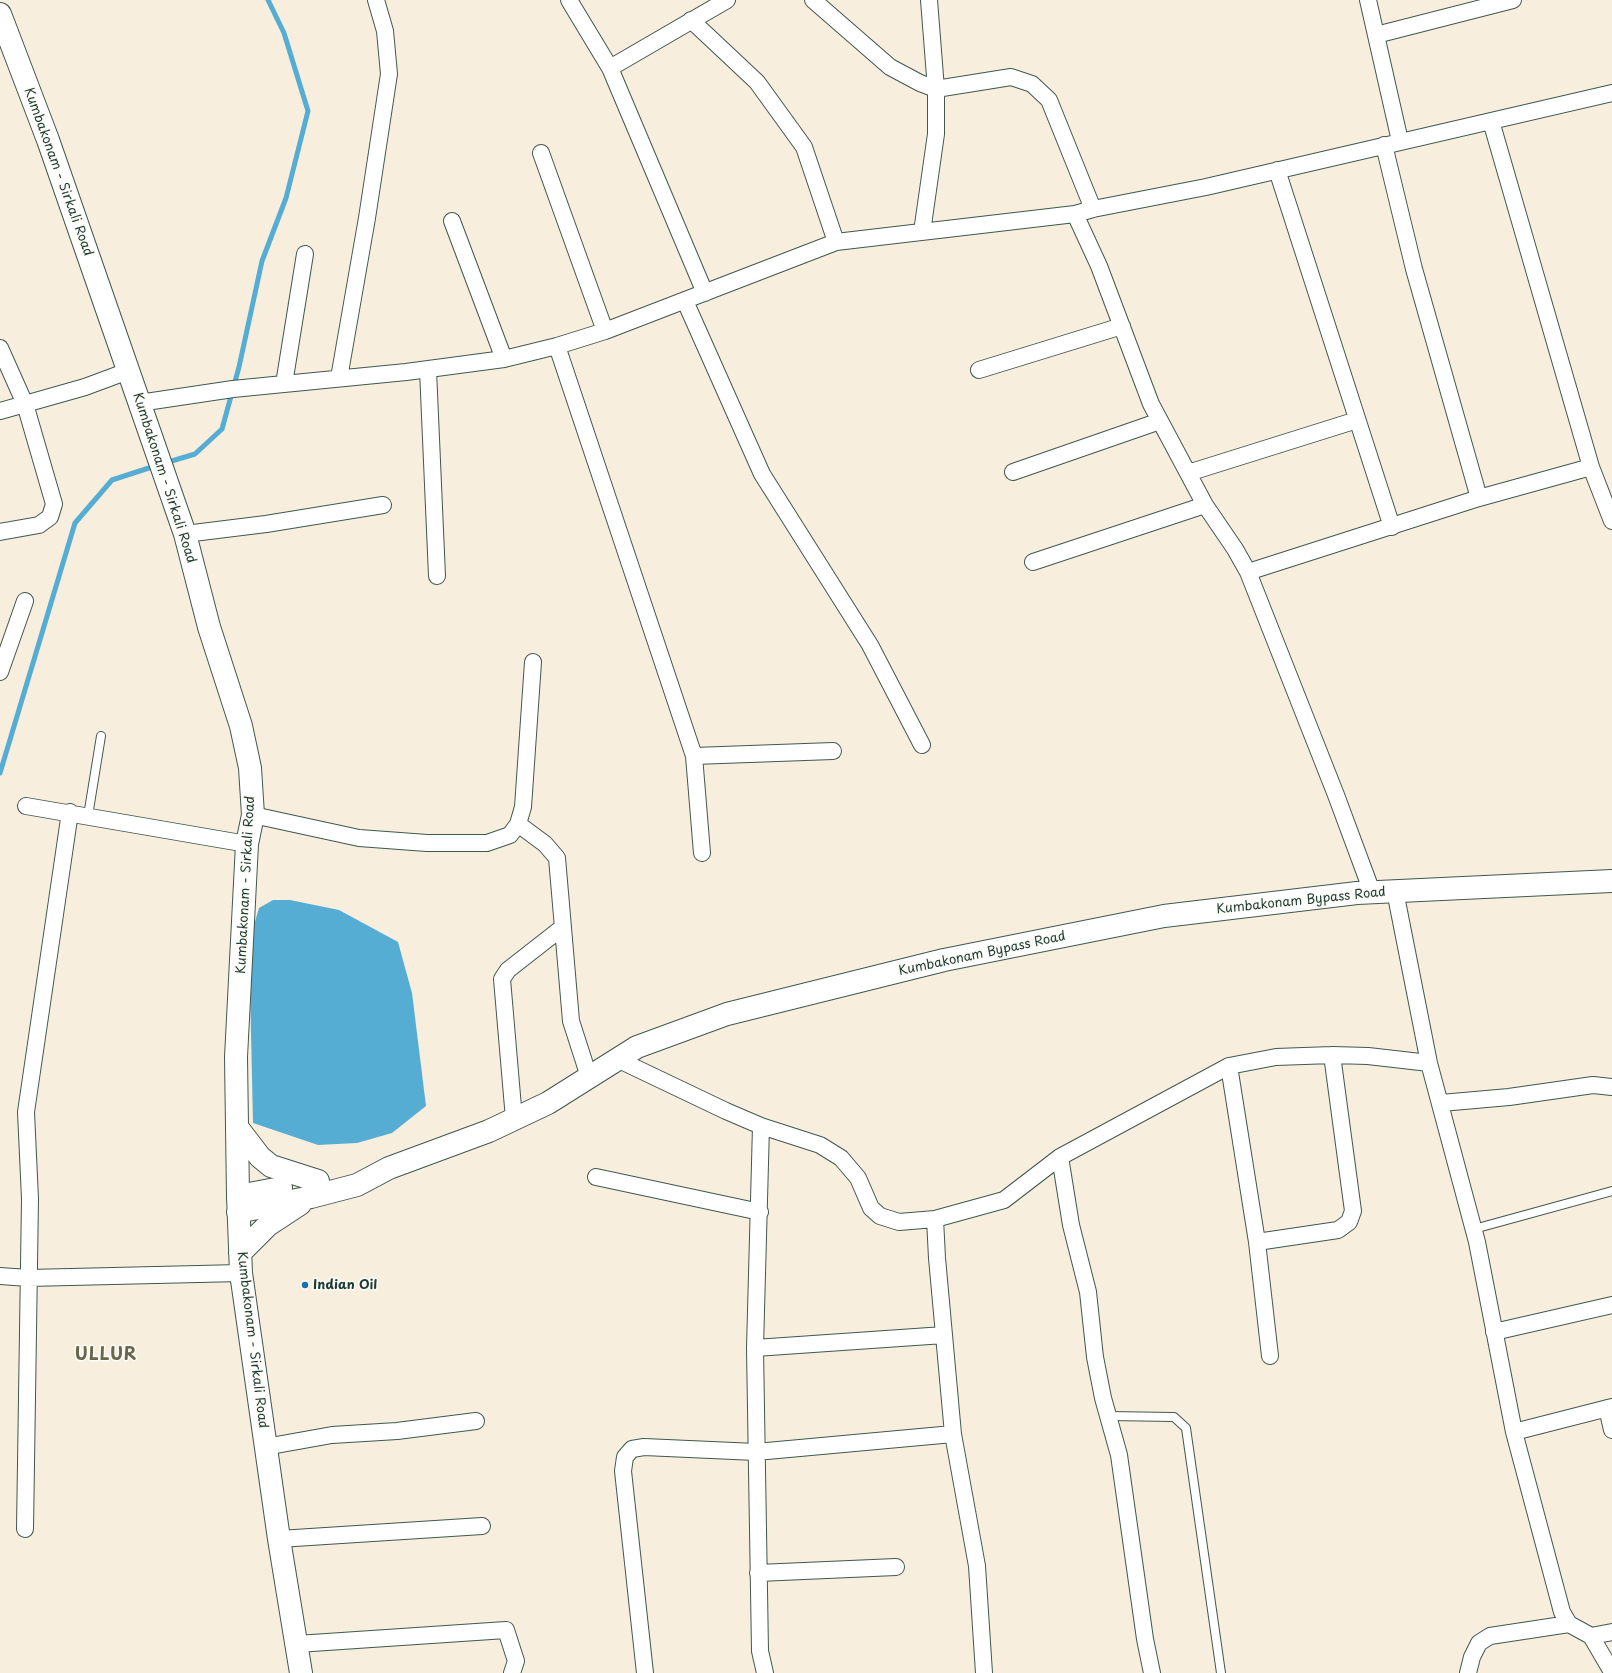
<!DOCTYPE html>
<style>
body{margin:0}
canvas{display:block;background:#f8eede}
</style>
<canvas width="1612" height="1673"></canvas>
<script>
const c = document.querySelector('canvas').getContext('2d');
c.lineJoin = 'round';
function fill(path, color) { c.fillStyle = color; c.fill(path, 'evenodd'); }
const shape = rows => new Path2D(rows.map(r => 'M' + r).join(''));
function trace(path, color, width, dash) { c.strokeStyle = color; c.lineWidth = width; c.lineCap = dash ? 'butt' : 'round'; c.setLineDash(dash || []); c.stroke(path); }
function label(font, color, halo, rows, align = 'center') {
  c.font = font + ' "Playpen Sans",sans-serif'; c.lineWidth = 3; c.setLineDash([]); c.textBaseline = 'middle'; c.strokeStyle = halo; c.fillStyle = color; for (const [text, x, y, turn = 0] of rows) {
    c.save(); c.translate(x, y); c.rotate((+turn || 0) * Math.PI / 180); c.textAlign = isNaN(turn) ? turn : align; if (halo) c.strokeText(text, 0, 0); c.fillText(text, 0, 0); c.restore();
  }
}
fill(shape([
 [273,900,290,900,339,910,398,942,412,993,426,1106,392,1133,357,1143,318,1145,253,1123,249,942,259,908]
]), '#56add3');
trace(shape([
 [165,463,195,454,222,429,239,367,262,261,286,198,308,111,284,33,268,0],
 [0,773,75,523,112,480,155,466]
]), '#56add3', 5);
const service = shape([
 [88,816,101,736],
 [1474,1229,1612,1191],
 [1108,1416,1174,1417,1186,1428,1221,1673]
]);
const minor = shape([
 [569,0,610,68,705,293],
 [813,0,890,67,920,83,936,89,1011,77,1032,84,1049,100,1093,209],
 [1368,0,1400,141],
 [691,20,757,82,804,147,836,242],
 [1376,35,1513,0],
 [610,68,727,0],
 [1491,121,1591,467,1612,521],
 [1384,145,1414,269,1479,498],
 [541,153,605,331],
 [1277,170,1392,527],
 [1075,214,1099,266,1151,404,1205,505,1235,549,1248,572,1336,795,1372,892],
 [452,221,504,359],
 [922,232,936,134,936,89,929,0],
 [685,301,762,474,870,645,922,745],
 [557,346,694,756,702,853],
 [0,348,25,404,54,504,50,517,39,525,0,532],
 [428,370,437,576],
 [979,370,1122,326],
 [339,378,367,218,389,74,385,31,376,0],
 [284,384,305,254],
 [139,403,233,389,406,372,504,359,557,346,605,331,836,242,1075,214,1093,209,1206,187,1612,93],
 [0,411,85,387,128,371],
 [1013,472,1160,421],
 [1188,473,1357,420],
 [185,534,266,524,383,505],
 [1033,562,1205,505],
 [1248,572,1479,498,1591,467],
 [0,672,25,601],
 [694,756,833,751],
 [26,806,247,844],
 [253,815,359,838,427,843,487,843,510,835,518,824,523,807,533,662],
 [518,824,545,844,557,858,571,1021,589,1077],
 [1395,891,1429,1063,1477,1242,1514,1432,1612,1407],
 [617,1059,726,1111,761,1126,820,1145,841,1158,858,1178,871,1208,880,1216,899,1222,935,1219,937,1258,953,1434,977,1566,984,1673],
 [1229,1066,1257,1242,1270,1356],
 [1441,1103,1509,1097,1593,1085,1612,1087],
 [514,1119,502,979,508,970,563,927],
 [761,1126,755,1348,760,1651,765,1673],
 [1060,1157,1071,1225,1088,1292,1095,1357,1103,1398,1119,1455,1145,1639,1152,1673],
 [596,1177,760,1212],
 [935,1219,1004,1200,1060,1157,1229,1066,1276,1057,1332,1055,1368,1056,1429,1063],
 [1257,1242,1338,1230,1349,1222,1353,1211,1332,1055],
 [0,1276,28,1278,241,1273],
 [1494,1332,1612,1305],
 [755,1348,944,1335],
 [1607,1408,1612,1430],
 [1514,1432,1562,1612,1569,1624,1591,1636],
 [265,1447,332,1435,397,1431,476,1421],
 [25,1529,30,1199,26,1112,70,812],
 [279,1539,482,1526],
 [758,1573,896,1567],
 [1612,1632,1591,1636,1612,1672],
 [297,1644,506,1630,516,1661,512,1673],
 [645,1673,623,1471,625,1457,632,1449,644,1447,756,1452,953,1434],
 [1468,1673,1472,1657,1479,1643,1490,1636,1569,1624]
]);
const primary = shape([
 [0,14,48,140,185,534,209,627,241,726,250,768,253,815,247,844,236,1057,238,1196]
]);
const trunk = shape([
 [237,1127,260,1157,271,1166,318,1181],
 [281,1188,238,1196,241,1273,279,1539,301,1673],
 [238,1212,311,1197,357,1185,389,1168,489,1131,548,1103,637,1047,727,1014,944,960,1164,916,1357,893,1612,881],
 [240,1253,268,1225,300,1204]
]);
trace(service, '#40584e', 10);
trace(minor, '#40584e', 18);
trace(primary, '#40584e', 24);
trace(trunk, '#40584e', 24);
trace(service, '#fff', 8);
trace(minor, '#fff', 16);
trace(primary, '#fff', 22);
trace(trunk, '#fff', 22);
for (const [x, y, r, color] of [
 [305,1285,4,"#1f6fb2"]
]) { const dot = new Path2D(); dot.arc(x, y, r, 0, 2 * Math.PI); c.fillStyle = color; c.fill(dot); trace(dot, '#fdfcf7', 1.5); }
label('13px', '#1f3d34', '#fdfcf7', [
 ["Kumbakonam - Sirkali Road",58,172,70],
 ["Kumbakonam - Sirkali Road",164,478,72],
 ["Kumbakonam - Sirkali Road",246,885,-87],
 ["Kumbakonam Bypass Road",1301,901,-6],
 ["Kumbakonam Bypass Road",982,954,-12],
 ["Kumbakonam - Sirkali Road",252,1340,83]
]);
label('bold 13px', '#1f3d34', '#fdfcf7', [
 ["Indian Oil",313,1285]
], 'left');
c.letterSpacing = '1px';
label('bold 17px', '#65684e', '#fdfcf7', [
 ["ULLUR",106,1355]
]);
c.letterSpacing = '0px';
</script>
